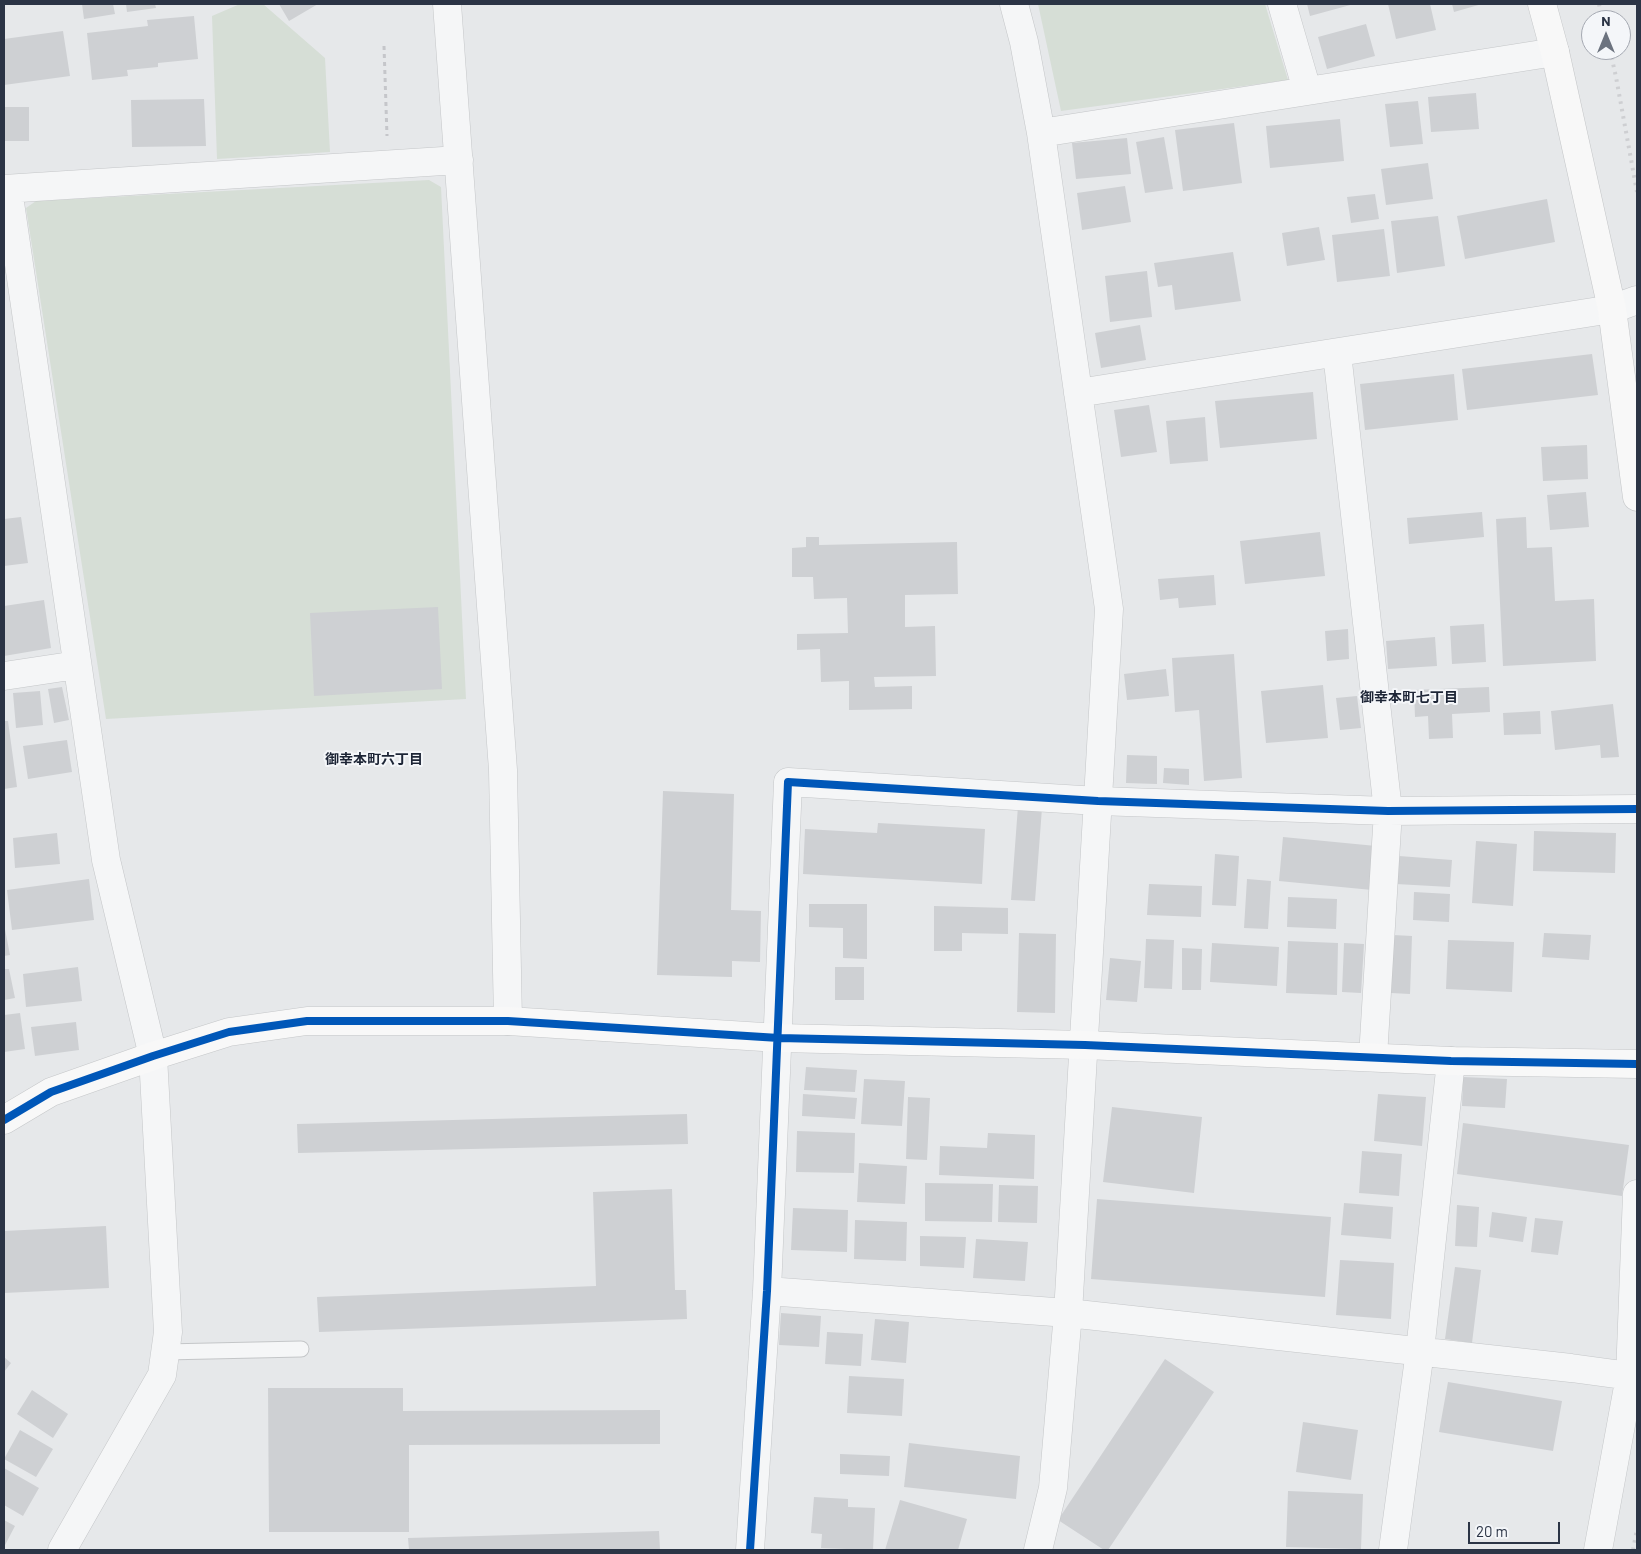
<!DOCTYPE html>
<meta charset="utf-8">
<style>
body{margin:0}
#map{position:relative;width:1641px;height:1554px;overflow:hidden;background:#e6e8ea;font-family:Barlow,sans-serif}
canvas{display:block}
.frame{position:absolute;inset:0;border:5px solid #2b3445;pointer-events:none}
.north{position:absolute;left:1581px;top:10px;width:50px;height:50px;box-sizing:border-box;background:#f4f6f9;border:1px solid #a4a8b1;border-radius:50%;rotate:0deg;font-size:14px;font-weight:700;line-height:20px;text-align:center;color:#2b3445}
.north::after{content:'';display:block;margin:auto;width:18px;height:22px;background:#6c737f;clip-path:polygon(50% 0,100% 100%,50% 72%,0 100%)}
.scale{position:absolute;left:1468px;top:1522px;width:92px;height:22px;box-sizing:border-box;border:2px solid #2b3445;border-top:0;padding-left:6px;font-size:15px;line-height:18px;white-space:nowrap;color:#2b3445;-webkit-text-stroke:4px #f4f6f9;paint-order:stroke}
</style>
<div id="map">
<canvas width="1641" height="1554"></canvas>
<div class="frame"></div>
<div class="north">N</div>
<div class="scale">20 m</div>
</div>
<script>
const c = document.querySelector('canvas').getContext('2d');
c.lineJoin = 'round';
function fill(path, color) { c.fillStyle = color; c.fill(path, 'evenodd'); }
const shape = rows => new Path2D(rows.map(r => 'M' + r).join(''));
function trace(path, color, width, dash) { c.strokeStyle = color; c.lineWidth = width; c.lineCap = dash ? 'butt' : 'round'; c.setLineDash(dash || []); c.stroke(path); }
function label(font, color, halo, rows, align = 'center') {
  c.font = font + ' Barlow,"Noto Sans JP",sans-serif'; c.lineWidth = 4; c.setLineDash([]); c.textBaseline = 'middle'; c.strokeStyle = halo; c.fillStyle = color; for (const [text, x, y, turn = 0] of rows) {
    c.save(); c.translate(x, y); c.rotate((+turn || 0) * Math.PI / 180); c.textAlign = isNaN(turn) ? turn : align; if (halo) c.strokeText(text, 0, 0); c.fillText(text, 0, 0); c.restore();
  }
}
fill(shape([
 [240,4,263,4,325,58,330,152,217,159,212,16],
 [1038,4,1265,4,1288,80,1061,111],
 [429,180,441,187,466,699,106,719,26,208,36,201]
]), '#d6ded6');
fill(shape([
 [82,4,113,4,115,14,84,19],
 [126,4,155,4,156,8,127,12],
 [279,4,318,4,289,21],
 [1307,4,1354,4,1310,16],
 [1388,4,1430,4,1436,30,1396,39],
 [1452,4,1482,4,1454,12],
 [194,16,198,59,158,63,158,67,127,70,128,76,92,80,87,33,148,26,147,20],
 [1366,24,1375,56,1327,69,1318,37],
 [63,31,70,76,4,85,4,39],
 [1476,93,1479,129,1431,132,1428,97],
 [204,99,206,146,132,147,131,100],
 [1418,101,1423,144,1390,147,1385,104],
 [4,107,29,107,29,141,4,141],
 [1340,119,1344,161,1270,168,1266,126],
 [1234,123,1242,183,1183,191,1175,130],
 [1164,137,1173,189,1145,193,1136,142],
 [1127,138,1131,174,1076,179,1072,143],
 [1428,163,1433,199,1386,205,1381,169],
 [1125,186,1131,222,1082,230,1077,193],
 [1375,194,1379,219,1351,223,1347,197],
 [1547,199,1555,242,1465,259,1457,216],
 [1438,216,1445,266,1397,273,1391,221],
 [1319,227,1325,260,1287,266,1282,233],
 [1384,229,1390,276,1337,282,1332,235],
 [1233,252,1241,301,1175,310,1172,285,1158,287,1154,263],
 [1147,271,1152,317,1110,322,1105,276],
 [1140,325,1146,360,1101,368,1095,333],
 [1592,354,1598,395,1467,410,1462,369],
 [1454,374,1458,420,1365,430,1360,384],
 [1313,392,1317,439,1220,448,1215,401],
 [1149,405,1157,452,1121,457,1114,410],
 [1205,417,1208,461,1170,464,1166,421],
 [1587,445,1588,479,1543,481,1541,447],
 [1586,492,1589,527,1550,530,1547,495],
 [1482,512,1484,537,1409,544,1407,518],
 [21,517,28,563,4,566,4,519],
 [1526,517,1527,548,1552,547,1555,601,1594,599,1596,661,1503,666,1496,519],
 [1320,532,1325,576,1245,584,1240,541],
 [806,537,819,537,819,545,957,542,958,594,905,595,905,627,935,626,936,676,874,677,875,687,912,686,912,709,849,710,849,681,821,682,820,649,797,650,797,634,848,633,847,598,814,599,813,577,792,577,792,548,806,547],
 [1214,575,1216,605,1179,608,1178,598,1160,600,1158,579],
 [44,600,51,648,4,656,4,606],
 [438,607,442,689,314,696,310,613],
 [1484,624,1486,662,1452,664,1450,626],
 [1348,629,1349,659,1327,661,1325,631],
 [1435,637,1437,666,1388,669,1386,641],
 [1234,654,1242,778,1204,781,1199,710,1175,712,1172,658],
 [1166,669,1169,696,1127,700,1124,674],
 [1323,685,1328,738,1266,743,1261,691],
 [62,687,69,720,54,723,48,689],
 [1489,687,1490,712,1452,714,1453,738,1429,739,1428,716,1415,717,1414,690],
 [40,691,43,725,16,728,13,693],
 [1357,696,1361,728,1340,730,1336,698],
 [1613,704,1619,757,1601,758,1600,745,1555,750,1551,711],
 [1540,711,1541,734,1504,735,1503,713],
 [4,721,8,721,17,787,4,789],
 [67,740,72,772,28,779,23,746],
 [1127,755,1157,756,1157,784,1126,783],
 [1164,768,1189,769,1189,785,1163,783],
 [663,791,734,794,731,910,761,911,760,962,732,961,732,977,657,975],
 [1018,806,1042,808,1035,901,1011,900],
 [878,823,985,829,982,884,803,874,805,829,877,833],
 [1534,831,1616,833,1615,873,1533,871],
 [57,833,60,864,15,868,13,838],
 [1283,837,1376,846,1372,890,1279,881],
 [1476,841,1517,844,1513,906,1472,903],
 [1215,854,1239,856,1236,906,1212,905],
 [1399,856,1452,860,1450,887,1396,884],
 [89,879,94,920,12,930,7,890],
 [1247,879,1271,881,1268,929,1244,928],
 [1149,884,1202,886,1201,917,1147,915],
 [1414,892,1450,894,1449,922,1413,920],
 [1288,897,1337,899,1336,929,1287,927],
 [809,904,867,904,867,959,843,958,843,928,809,927],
 [934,906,1008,908,1008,934,962,933,962,951,934,951],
 [4,924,10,955,4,956],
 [1019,933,1056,934,1055,1013,1017,1012],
 [1544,933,1591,935,1589,960,1542,957],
 [1393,935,1412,936,1410,994,1391,993],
 [1146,939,1174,940,1172,989,1144,988],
 [1448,940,1514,942,1512,992,1446,989],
 [1288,941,1338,943,1337,995,1286,993],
 [1212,943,1279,947,1277,986,1210,982],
 [1344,943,1364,944,1361,993,1342,992],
 [1182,948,1202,949,1201,990,1182,990],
 [1110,958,1141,961,1137,1002,1106,1000],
 [78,967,82,1001,26,1007,23,974],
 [835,967,864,967,864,1000,835,1000],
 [4,969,9,969,15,998,4,1000],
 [20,1013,25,1049,4,1052,4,1015],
 [76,1022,79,1050,35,1056,31,1027],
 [806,1067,857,1070,855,1092,804,1090],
 [1463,1077,1507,1079,1505,1108,1462,1106],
 [864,1079,905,1081,902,1126,861,1124],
 [803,1094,857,1098,855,1119,802,1116],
 [1378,1094,1426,1097,1422,1146,1374,1141],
 [908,1097,930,1098,927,1160,906,1159],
 [1112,1107,1202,1117,1194,1193,1103,1182],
 [687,1114,688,1144,298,1153,297,1124],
 [1463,1123,1629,1145,1622,1196,1457,1174],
 [797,1131,855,1133,854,1173,796,1172],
 [988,1133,1035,1135,1034,1179,939,1175,940,1146,987,1148],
 [1362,1151,1402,1154,1399,1196,1359,1193],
 [859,1163,907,1166,905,1204,857,1202],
 [925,1183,993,1184,992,1222,925,1221],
 [999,1185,1038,1186,1037,1223,998,1222],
 [672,1189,675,1290,686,1290,687,1319,319,1332,317,1297,596,1286,593,1192],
 [1097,1199,1331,1217,1325,1297,1091,1279],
 [1344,1203,1393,1207,1391,1239,1341,1235],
 [1457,1205,1479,1207,1477,1247,1455,1246],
 [793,1208,848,1210,847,1252,791,1250],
 [1492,1212,1527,1217,1523,1242,1489,1237],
 [1535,1218,1563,1221,1558,1255,1531,1252],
 [855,1220,907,1222,906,1261,854,1259],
 [106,1226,109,1288,4,1293,4,1231],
 [920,1236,966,1237,964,1268,920,1266],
 [976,1239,1028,1242,1025,1281,973,1278],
 [1340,1260,1394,1263,1391,1319,1336,1315],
 [1455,1267,1481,1270,1472,1343,1445,1339],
 [781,1313,821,1316,819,1347,779,1345],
 [875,1319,909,1322,906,1363,871,1360],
 [827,1332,863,1334,861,1366,825,1364],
 [4,1357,11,1363,4,1372],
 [1165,1359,1214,1392,1108,1550,1104,1550,1058,1520],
 [849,1376,904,1379,902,1416,847,1413],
 [1448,1382,1562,1401,1553,1451,1439,1432],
 [268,1388,403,1388,403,1411,660,1410,660,1444,409,1445,409,1532,269,1532],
 [32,1390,68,1414,53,1438,17,1414],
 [1303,1422,1358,1430,1351,1480,1296,1472],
 [20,1430,53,1449,36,1477,4,1459],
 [909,1443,1020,1456,1016,1499,904,1487],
 [840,1454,890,1456,889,1476,840,1474],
 [4,1468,39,1488,23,1516,4,1505],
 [1288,1491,1363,1494,1361,1549,1286,1547],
 [814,1497,848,1499,848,1507,875,1508,873,1550,821,1548,822,1534,811,1533],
 [900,1500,967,1519,958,1550,885,1550],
 [4,1520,15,1526,4,1547],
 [659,1531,660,1550,409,1550,408,1538]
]), '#ced0d3');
const lane = shape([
 [165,1352,301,1349]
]);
const street = shape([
 [447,4,503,770,508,1021],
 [1014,4,1024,42,1041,133,1109,609,1068,1313,1053,1488,1038,1550],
 [1282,4,1307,90],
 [1041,133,1555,52],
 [4,189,459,160],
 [8,189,106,860,153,1056,168,1332,162,1375,62,1550],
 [1337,353,1388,811,1373,1057],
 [1078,393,1612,309,1637,300],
 [4,676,77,665],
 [767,1291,1068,1313,1571,1368,1630,1376],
 [750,1550,767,1291,788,782,1098,801,1388,811,1637,809],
 [1393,1550,1420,1351,1451,1061],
 [1598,1550,1630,1376,1637,1194]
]);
const secondary = shape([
 [1542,4,1555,52,1612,309,1637,497],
 [4,1120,51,1092,153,1056,229,1032,307,1021,508,1021,779,1038,1085,1045,1451,1061,1637,1064]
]);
trace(lane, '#c4c6c8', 17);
trace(street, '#c4c6c8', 29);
trace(secondary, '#c4c6c8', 29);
trace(shape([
 [384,46,387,136]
]), '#c5c6ca', 3, [4, 4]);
trace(lane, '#f5f6f7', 15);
trace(street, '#f5f6f7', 28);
trace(secondary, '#f8f8f8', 28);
trace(shape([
 [1599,4,1602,20],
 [1610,50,1616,77,1637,192],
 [1633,1550,1637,1529]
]), '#cecfd2', 4, [2.5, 5]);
trace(shape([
 [4,1120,51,1092,153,1056,229,1032,307,1021,508,1021,779,1038,1085,1045,1451,1061,1637,1064],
 [750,1550,767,1291,788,782,1098,801,1388,811,1637,809]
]), '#0057b8', 8);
label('bold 14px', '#1d2536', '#f4f6f9', [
 ["御幸本町七丁目",1409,697],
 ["御幸本町六丁目",374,759]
]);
</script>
